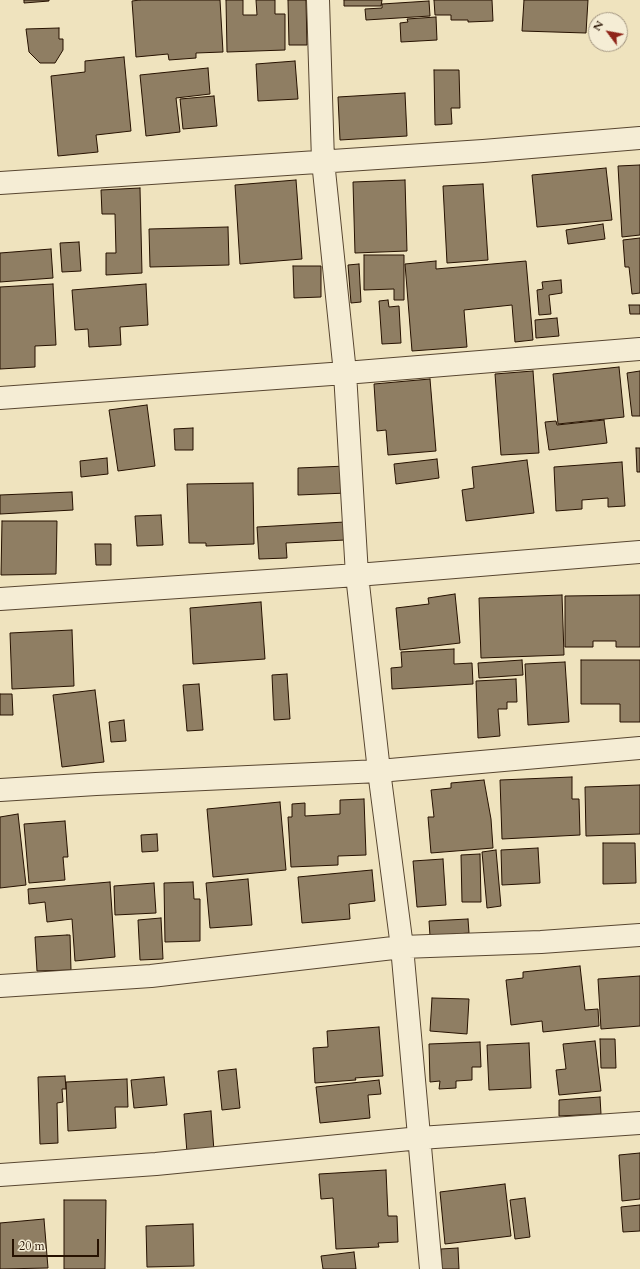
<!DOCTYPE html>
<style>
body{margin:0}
#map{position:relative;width:640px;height:1269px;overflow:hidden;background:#efe3be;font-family:Cardo,serif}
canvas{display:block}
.north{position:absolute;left:588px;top:12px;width:40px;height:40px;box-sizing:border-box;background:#f5edd5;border:1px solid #a29580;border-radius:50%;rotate:302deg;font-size:11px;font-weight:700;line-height:16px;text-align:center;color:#261100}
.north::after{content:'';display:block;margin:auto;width:14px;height:18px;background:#8f2418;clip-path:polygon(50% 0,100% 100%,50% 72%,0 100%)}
.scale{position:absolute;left:12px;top:1239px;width:87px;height:18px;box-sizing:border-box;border:2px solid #261100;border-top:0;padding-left:5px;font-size:12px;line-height:14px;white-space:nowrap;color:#261100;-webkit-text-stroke:3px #f5edd5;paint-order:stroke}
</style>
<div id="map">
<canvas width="640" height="1269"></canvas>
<div class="north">N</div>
<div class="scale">20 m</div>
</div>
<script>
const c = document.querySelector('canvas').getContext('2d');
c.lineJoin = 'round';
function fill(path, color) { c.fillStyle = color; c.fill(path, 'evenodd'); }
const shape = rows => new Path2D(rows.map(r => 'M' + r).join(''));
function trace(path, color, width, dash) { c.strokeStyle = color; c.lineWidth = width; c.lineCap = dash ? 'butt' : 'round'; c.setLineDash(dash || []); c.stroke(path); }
const building = shape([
 [24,0,49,0,49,1,24,3,24,0],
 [140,0,220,0,223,52,196,53,196,58,169,60,168,54,136,57,132,1,140,0],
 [226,0,243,0,243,15,257,15,256,0,275,0,275,14,285,14,285,50,227,52,226,0],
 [288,0,306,0,307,45,289,45,288,0],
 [344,0,382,0,381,6,344,6,344,0],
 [434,0,492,0,493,21,468,22,468,20,451,20,451,15,435,15,434,0],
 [524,0,588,0,586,33,522,31,524,0],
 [429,1,430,16,366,20,365,9,382,8,382,4,429,1],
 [436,17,437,40,401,42,400,23,408,22,407,19,436,17],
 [59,28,59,39,63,39,63,50,55,63,40,63,29,52,26,29,59,28],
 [124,57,131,131,96,135,98,152,58,156,51,76,85,72,85,61,124,57],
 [295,61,298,99,258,101,256,64,295,61],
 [208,68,210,94,176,98,180,132,146,136,140,75,208,68],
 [434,70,459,70,460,108,451,108,452,124,435,125,434,70],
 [405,93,407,136,340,140,338,97,405,93],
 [214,96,217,126,183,129,180,99,214,96],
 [640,165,640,235,622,237,618,166,640,165],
 [606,168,612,220,537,227,532,175,606,168],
 [296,180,302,259,240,264,235,185,296,180],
 [405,180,407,251,355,253,353,182,405,180],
 [483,184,488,260,447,263,443,186,483,184],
 [140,188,142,273,106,275,106,253,116,253,115,214,102,214,101,190,140,188],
 [603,224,605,239,568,244,566,230,603,224],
 [228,227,229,265,150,267,149,229,228,227],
 [640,238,640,293,632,294,629,267,625,267,623,240,640,238],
 [79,242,81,271,62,272,60,243,79,242],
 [51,249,53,278,0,282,0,253,51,249],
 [364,255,404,255,404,300,394,300,394,289,364,290,364,255],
 [436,261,436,269,526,261,533,340,515,342,512,305,464,310,467,347,412,351,405,264,436,261],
 [359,264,361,302,351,303,348,265,359,264],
 [293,266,321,266,321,297,294,298,293,266],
 [561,280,562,293,549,295,551,314,539,315,537,290,543,289,542,282,561,280],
 [53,284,56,345,35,346,35,367,0,369,0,287,53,284],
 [146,284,148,325,120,327,121,345,89,347,88,329,75,330,72,290,146,284],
 [388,300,389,307,399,306,401,343,382,344,379,301,388,300],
 [629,305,640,305,640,314,630,314,629,305],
 [557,318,559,336,536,338,535,320,557,318],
 [619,367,624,417,558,424,553,374,619,367],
 [533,371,539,453,501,455,495,374,533,371],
 [640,371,640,416,632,416,627,373,640,371],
 [430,379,436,451,388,455,386,430,377,431,374,384,430,379],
 [147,405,155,466,118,471,109,410,147,405],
 [604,420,607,443,549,450,545,422,556,421,557,425,604,420],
 [193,428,193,450,175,450,174,429,193,428],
 [636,448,640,448,640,472,637,472,636,448],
 [107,458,108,474,81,477,80,461,107,458],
 [437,459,439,478,396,484,394,464,437,459],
 [527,460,534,513,466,521,462,490,474,488,472,467,527,460],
 [622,462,625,506,608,507,608,498,582,500,582,509,556,511,554,467,622,462],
 [347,466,347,493,298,495,298,468,347,466],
 [253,483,254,544,206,546,206,543,189,543,187,484,253,483],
 [72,492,73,510,0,514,0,495,72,492],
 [161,515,163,545,137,546,135,516,161,515],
 [2,521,57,521,56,574,1,575,2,521],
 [345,522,345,540,286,543,287,558,259,559,257,527,345,522],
 [95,544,111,544,111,565,96,565,95,544],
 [455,594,460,643,400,650,396,608,429,604,428,598,455,594],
 [562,595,564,655,481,658,479,598,562,595],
 [640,595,640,647,616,647,616,641,593,641,593,647,565,647,565,596,640,595],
 [261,602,265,659,193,664,190,608,261,602],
 [72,630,74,686,12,689,10,633,72,630],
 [454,649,454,664,472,663,473,684,392,689,391,668,402,667,401,652,454,649],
 [522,660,523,675,479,678,478,663,522,660],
 [581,660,640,660,640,722,620,722,620,704,581,704,581,660],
 [565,662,569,722,528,725,525,664,565,662],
 [287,674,290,719,274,720,272,675,287,674],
 [516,679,517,702,507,702,507,709,498,709,500,736,478,738,476,681,516,679],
 [199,684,203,730,187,731,183,685,199,684],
 [95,690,104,762,62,767,53,695,95,690],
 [0,694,12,694,13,715,0,715,0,694],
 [124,720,126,741,111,742,109,722,124,720],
 [572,777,572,799,579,799,580,835,502,839,500,780,572,777],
 [484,780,491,819,493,848,431,853,428,817,434,817,431,790,451,788,451,783,484,780],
 [640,785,640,834,586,836,585,787,640,785],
 [364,799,366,855,338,856,338,865,291,867,288,817,292,817,292,804,305,803,305,816,340,814,340,800,364,799],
 [280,802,286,870,213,877,207,809,280,802],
 [18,814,26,885,0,888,0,817,18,814],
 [65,821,68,857,63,857,65,880,29,883,24,824,65,821],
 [157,834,158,851,142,852,141,835,157,834],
 [603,843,635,843,636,883,603,884,603,843],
 [538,848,540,883,502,885,501,850,538,848],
 [496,850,501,906,487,908,482,852,496,850],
 [480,854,481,902,462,902,461,855,480,854],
 [443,859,446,905,417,907,413,861,443,859],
 [372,870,375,901,349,904,350,919,302,923,298,877,372,870],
 [248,879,252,925,210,928,206,883,248,879],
 [110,882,115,957,75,961,72,919,47,922,45,902,29,904,28,889,110,882],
 [193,882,194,899,200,899,200,941,165,942,164,883,193,882],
 [154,883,156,913,115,915,114,886,154,883],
 [161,918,163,959,140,960,138,920,161,918],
 [468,919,469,933,430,936,429,921,468,919],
 [67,935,70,935,71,970,37,971,35,937,67,935],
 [580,966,585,1010,598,1009,599,1026,543,1032,542,1021,511,1025,506,980,523,978,523,972,580,966],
 [640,976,640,1026,601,1029,598,979,640,976],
 [432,998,469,999,467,1034,430,1031,432,998],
 [379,1027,383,1076,355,1078,356,1080,315,1083,313,1048,328,1047,327,1031,379,1027],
 [600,1039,615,1039,616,1068,601,1068,600,1039],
 [595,1041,601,1091,559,1095,556,1070,566,1069,563,1044,595,1041],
 [480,1042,481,1067,472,1067,472,1080,456,1081,456,1088,439,1089,440,1081,430,1082,429,1044,480,1042],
 [529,1043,531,1088,489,1090,487,1045,529,1043],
 [236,1069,240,1108,222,1110,218,1071,236,1069],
 [65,1076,66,1089,62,1089,63,1102,57,1103,58,1143,40,1144,38,1077,65,1076],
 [164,1077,167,1105,134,1108,131,1080,164,1077],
 [127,1079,128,1107,115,1107,116,1128,68,1131,66,1082,127,1079],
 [379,1080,381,1094,368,1095,370,1118,320,1123,316,1087,379,1080],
 [600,1097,601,1114,559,1116,559,1100,600,1097],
 [211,1111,214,1151,187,1153,184,1114,211,1111],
 [640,1153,640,1199,622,1201,619,1155,640,1153],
 [386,1170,388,1216,397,1216,398,1242,378,1243,379,1247,336,1249,333,1198,321,1199,319,1174,386,1170],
 [505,1184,511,1236,445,1244,440,1192,505,1184],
 [525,1198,530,1237,515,1239,510,1200,525,1198],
 [64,1200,106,1200,105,1269,64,1269,64,1200],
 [640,1205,640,1231,623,1232,621,1207,640,1205],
 [44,1219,48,1268,0,1269,0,1223,44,1219],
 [193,1224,194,1266,147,1267,146,1226,193,1224],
 [458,1248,459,1269,442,1269,441,1249,458,1248],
 [354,1252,356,1269,323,1269,321,1256,354,1252]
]);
fill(building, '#8f7e63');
trace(building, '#261100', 1);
const minor = shape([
 [318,0,323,161,345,373,357,575,379,771,402,947,431,1269],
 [0,183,483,151,640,138],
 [0,398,345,373,640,349],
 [0,599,357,575,640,552],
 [0,790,96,784,379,771,640,748],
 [0,986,151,976,402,947,541,942,640,935],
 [0,1175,156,1164,420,1138,640,1123]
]);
trace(minor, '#584630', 24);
trace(minor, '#f5edd5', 22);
</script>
